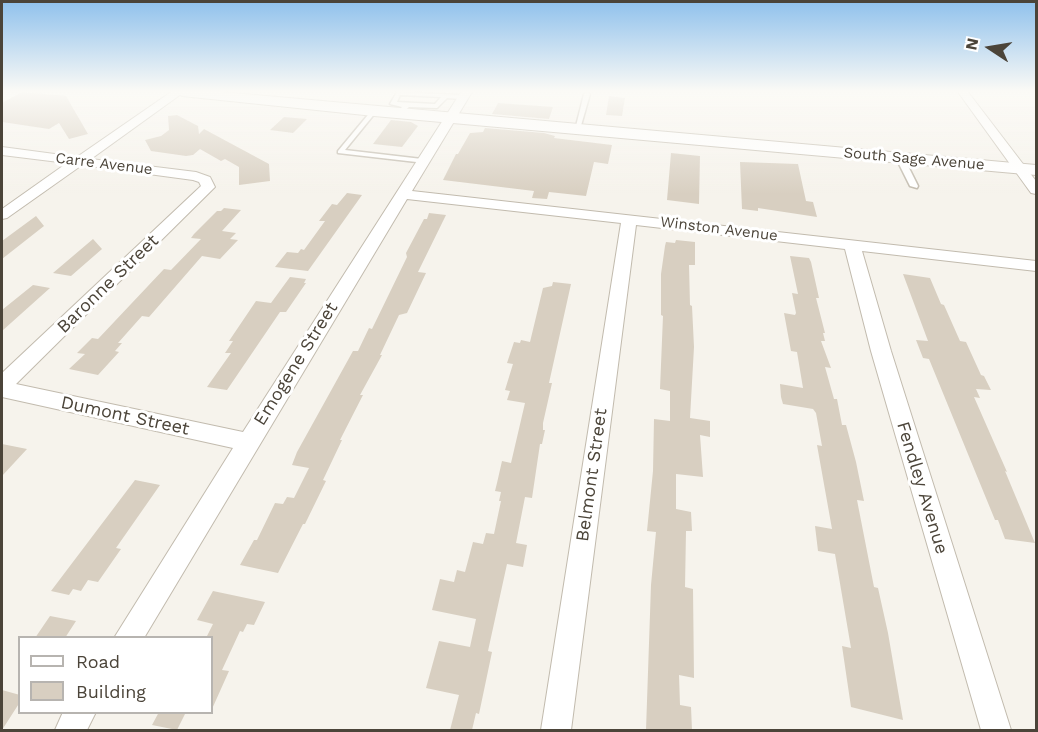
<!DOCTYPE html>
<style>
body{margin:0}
#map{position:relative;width:1038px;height:732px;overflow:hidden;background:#f6f3ec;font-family:"Work Sans",sans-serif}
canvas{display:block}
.frame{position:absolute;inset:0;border:3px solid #4b4439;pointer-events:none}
.legend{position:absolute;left:18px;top:636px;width:195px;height:78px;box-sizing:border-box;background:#fff;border:2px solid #b7b4b0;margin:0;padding:8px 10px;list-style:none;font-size:18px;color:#4b4439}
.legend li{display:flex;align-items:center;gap:12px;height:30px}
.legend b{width:30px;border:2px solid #b7b4b0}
.north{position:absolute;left:960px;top:18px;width:60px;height:60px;-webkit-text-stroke:4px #fff;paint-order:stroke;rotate:282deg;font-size:16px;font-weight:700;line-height:24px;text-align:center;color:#4b4439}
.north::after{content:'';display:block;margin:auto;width:21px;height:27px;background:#4b4439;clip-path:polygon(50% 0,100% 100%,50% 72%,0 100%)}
</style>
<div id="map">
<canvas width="1038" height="732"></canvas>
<div class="frame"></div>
<ul class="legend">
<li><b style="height:8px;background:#fff"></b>Road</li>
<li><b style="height:16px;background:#d8cfc1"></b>Building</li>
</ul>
<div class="north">N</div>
</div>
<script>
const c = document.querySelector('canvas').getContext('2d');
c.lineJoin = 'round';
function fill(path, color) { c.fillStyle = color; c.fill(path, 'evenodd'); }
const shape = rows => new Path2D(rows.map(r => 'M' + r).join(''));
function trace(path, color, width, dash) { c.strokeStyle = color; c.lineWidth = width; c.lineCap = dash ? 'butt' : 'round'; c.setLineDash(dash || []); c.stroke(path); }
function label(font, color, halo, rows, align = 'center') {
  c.font = font + ' "Work Sans",sans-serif'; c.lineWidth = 6; c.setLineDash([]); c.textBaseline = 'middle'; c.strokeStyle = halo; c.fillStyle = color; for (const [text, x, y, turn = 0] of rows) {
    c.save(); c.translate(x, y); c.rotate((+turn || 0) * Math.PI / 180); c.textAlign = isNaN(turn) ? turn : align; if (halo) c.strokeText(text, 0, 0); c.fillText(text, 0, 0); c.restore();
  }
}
fill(shape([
 [22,92,66,96,88,134,69,139,59,123,49,129,2,122,2,103],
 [609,96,625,98,622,116,606,115],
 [498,103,553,107,549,119,492,114],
 [177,115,198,126,199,134,204,129,269,164,270,181,239,185,239,167,225,159,221,161,200,149,193,155,186,156,151,151,145,140,161,136,169,130,168,116],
 [284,117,307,119,293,133,270,130],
 [391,120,411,122,418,126,402,147,373,144],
 [485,128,544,133,555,136,554,138,612,145,608,164,594,162,586,196,549,192,547,199,532,198,534,191,443,180,456,154,458,154,470,133,483,132],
 [671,153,700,156,699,204,667,200],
 [740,162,798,164,806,201,813,202,817,217,758,208,758,211,742,209],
 [347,193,362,195,308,271,275,267,287,252,298,253,301,249,304,250,325,221,319,221,332,204,337,205],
 [224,208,241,210,222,231,236,233,230,239,238,240,220,259,202,256,149,317,142,316,118,343,122,343,115,351,119,352,98,375,69,369,85,354,77,353,92,338,98,339,164,269,171,270,201,239,191,238,194,234,217,211,221,211],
 [429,213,446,215,418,272,426,273,407,313,399,315,380,355,382,355,360,395,363,395,340,440,342,440,323,480,326,481,305,524,303,524,278,573,240,565,254,540,257,540,275,503,283,504,287,497,294,498,309,468,292,465,297,452,353,351,358,351,369,328,372,329,407,257,406,253,424,219,427,219],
 [36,216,44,226,2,259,2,241],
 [93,239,102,249,71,276,53,273],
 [676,240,695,242,695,265,689,265,690,305,692,306,694,347,690,418,710,421,710,437,700,435,703,477,676,474,676,509,691,512,692,531,686,531,685,587,693,589,694,678,679,675,680,705,691,707,692,730,646,730,651,585,656,532,647,531,653,471,654,419,670,421,670,391,660,389,663,316,661,315,661,274,665,246,666,242,675,243],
 [790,256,809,258,811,262,819,298,816,298,825,333,823,333,825,341,821,341,831,368,825,367,834,399,837,399,842,425,846,425,856,462,864,501,857,500,874,587,878,588,888,633,903,720,851,707,842,646,851,648,835,554,818,551,815,526,832,529,817,445,822,446,816,413,813,409,783,404,781,397,780,384,803,388,797,352,791,351,784,313,795,315,796,313,792,293,798,294],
 [903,274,930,278,941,304,944,305,960,341,966,342,981,375,984,376,991,390,976,389,980,398,974,397,1007,472,1005,471,1035,543,1005,539,998,520,995,520,929,359,923,358,916,340,928,341],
 [290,277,306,279,304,283,306,283,286,312,280,312,227,390,207,387,231,353,225,353,233,341,229,341,256,301,271,303],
 [553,282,571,284,549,383,552,383,543,423,543,430,545,430,542,444,540,444,532,498,525,497,516,543,527,545,523,567,507,564,488,651,492,652,479,714,476,713,472,730,450,730,459,695,426,688,439,641,470,647,476,619,432,610,440,579,454,582,457,570,465,572,473,542,483,544,486,533,494,534,501,501,499,501,501,492,495,491,497,483,502,461,511,463,525,403,507,400,510,391,505,390,513,364,507,363,514,342,520,343,521,340,530,342,543,288,552,286],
 [33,285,50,288,2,331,2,310],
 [2,444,27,449,2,476],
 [135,480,160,485,116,548,121,549,98,582,88,580,81,591,73,589,69,595,51,591],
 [213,591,265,602,254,625,247,624,243,632,240,631,222,670,229,671,212,709,212,638,206,638,213,624,197,620],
 [50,616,76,621,65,638,35,638],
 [2,690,20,695,20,702,2,730],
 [159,712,186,712,177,730,152,725]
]), '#d8cfc1');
const service = shape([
 [397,92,462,95,465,97,462,99,447,98,437,108,409,107,399,115,396,113,402,107,390,104,397,92],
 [400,95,441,97,435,104,397,102,400,95],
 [587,92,590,94,580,129,575,130,584,94,587,92],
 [374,109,377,111,376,112,345,150,422,159,426,161,425,163,338,153,338,151,372,110,374,109],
 [897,156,904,158,918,186,917,188,910,186,896,158,897,156]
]);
const minor = shape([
 [171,92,184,92,91,159,196,172,210,177,215,187,16,384,243,432,461,92,472,92,412,191,1036,261,1036,271,862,251,891,351,1011,730,981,730,871,351,845,249,636,225,571,730,541,730,621,223,407,199,144,638,114,638,233,448,2,397,2,373,201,186,199,182,193,180,82,165,7,218,2,219,2,209,67,163,2,155,2,147,77,157,171,92],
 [958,92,968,92,1036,181,1036,194,1031,193,958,92],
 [63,712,96,712,87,730,55,730,63,712]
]);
const tertiary = shape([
 [175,92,222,92,1036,165,1036,175,374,116,182,96,175,92]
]);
trace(service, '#c2bbae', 3);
trace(minor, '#c2bbae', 2);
trace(tertiary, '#c2bbae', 2);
fill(service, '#fff');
fill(minor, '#fff');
fill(tertiary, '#fff');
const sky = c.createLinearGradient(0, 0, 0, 194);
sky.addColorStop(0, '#8fc1ec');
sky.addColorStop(0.47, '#fbfaf6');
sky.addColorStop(1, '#fbfaf600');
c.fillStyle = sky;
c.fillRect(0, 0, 1038, 194);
label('15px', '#4b4439', '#fff', [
 ["South Sage Avenue",914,159,5],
 ["Carre Avenue",104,164,7],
 ["Winston Avenue",719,229,7]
]);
label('18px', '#4b4439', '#fff', [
 ["Baronne Street",108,284,-44],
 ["Emogene Street",296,364,-58],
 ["Dumont Street",125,416,12],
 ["Belmont Street",592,475,-82],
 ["Fendley Avenue",922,488,73]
]);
</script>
